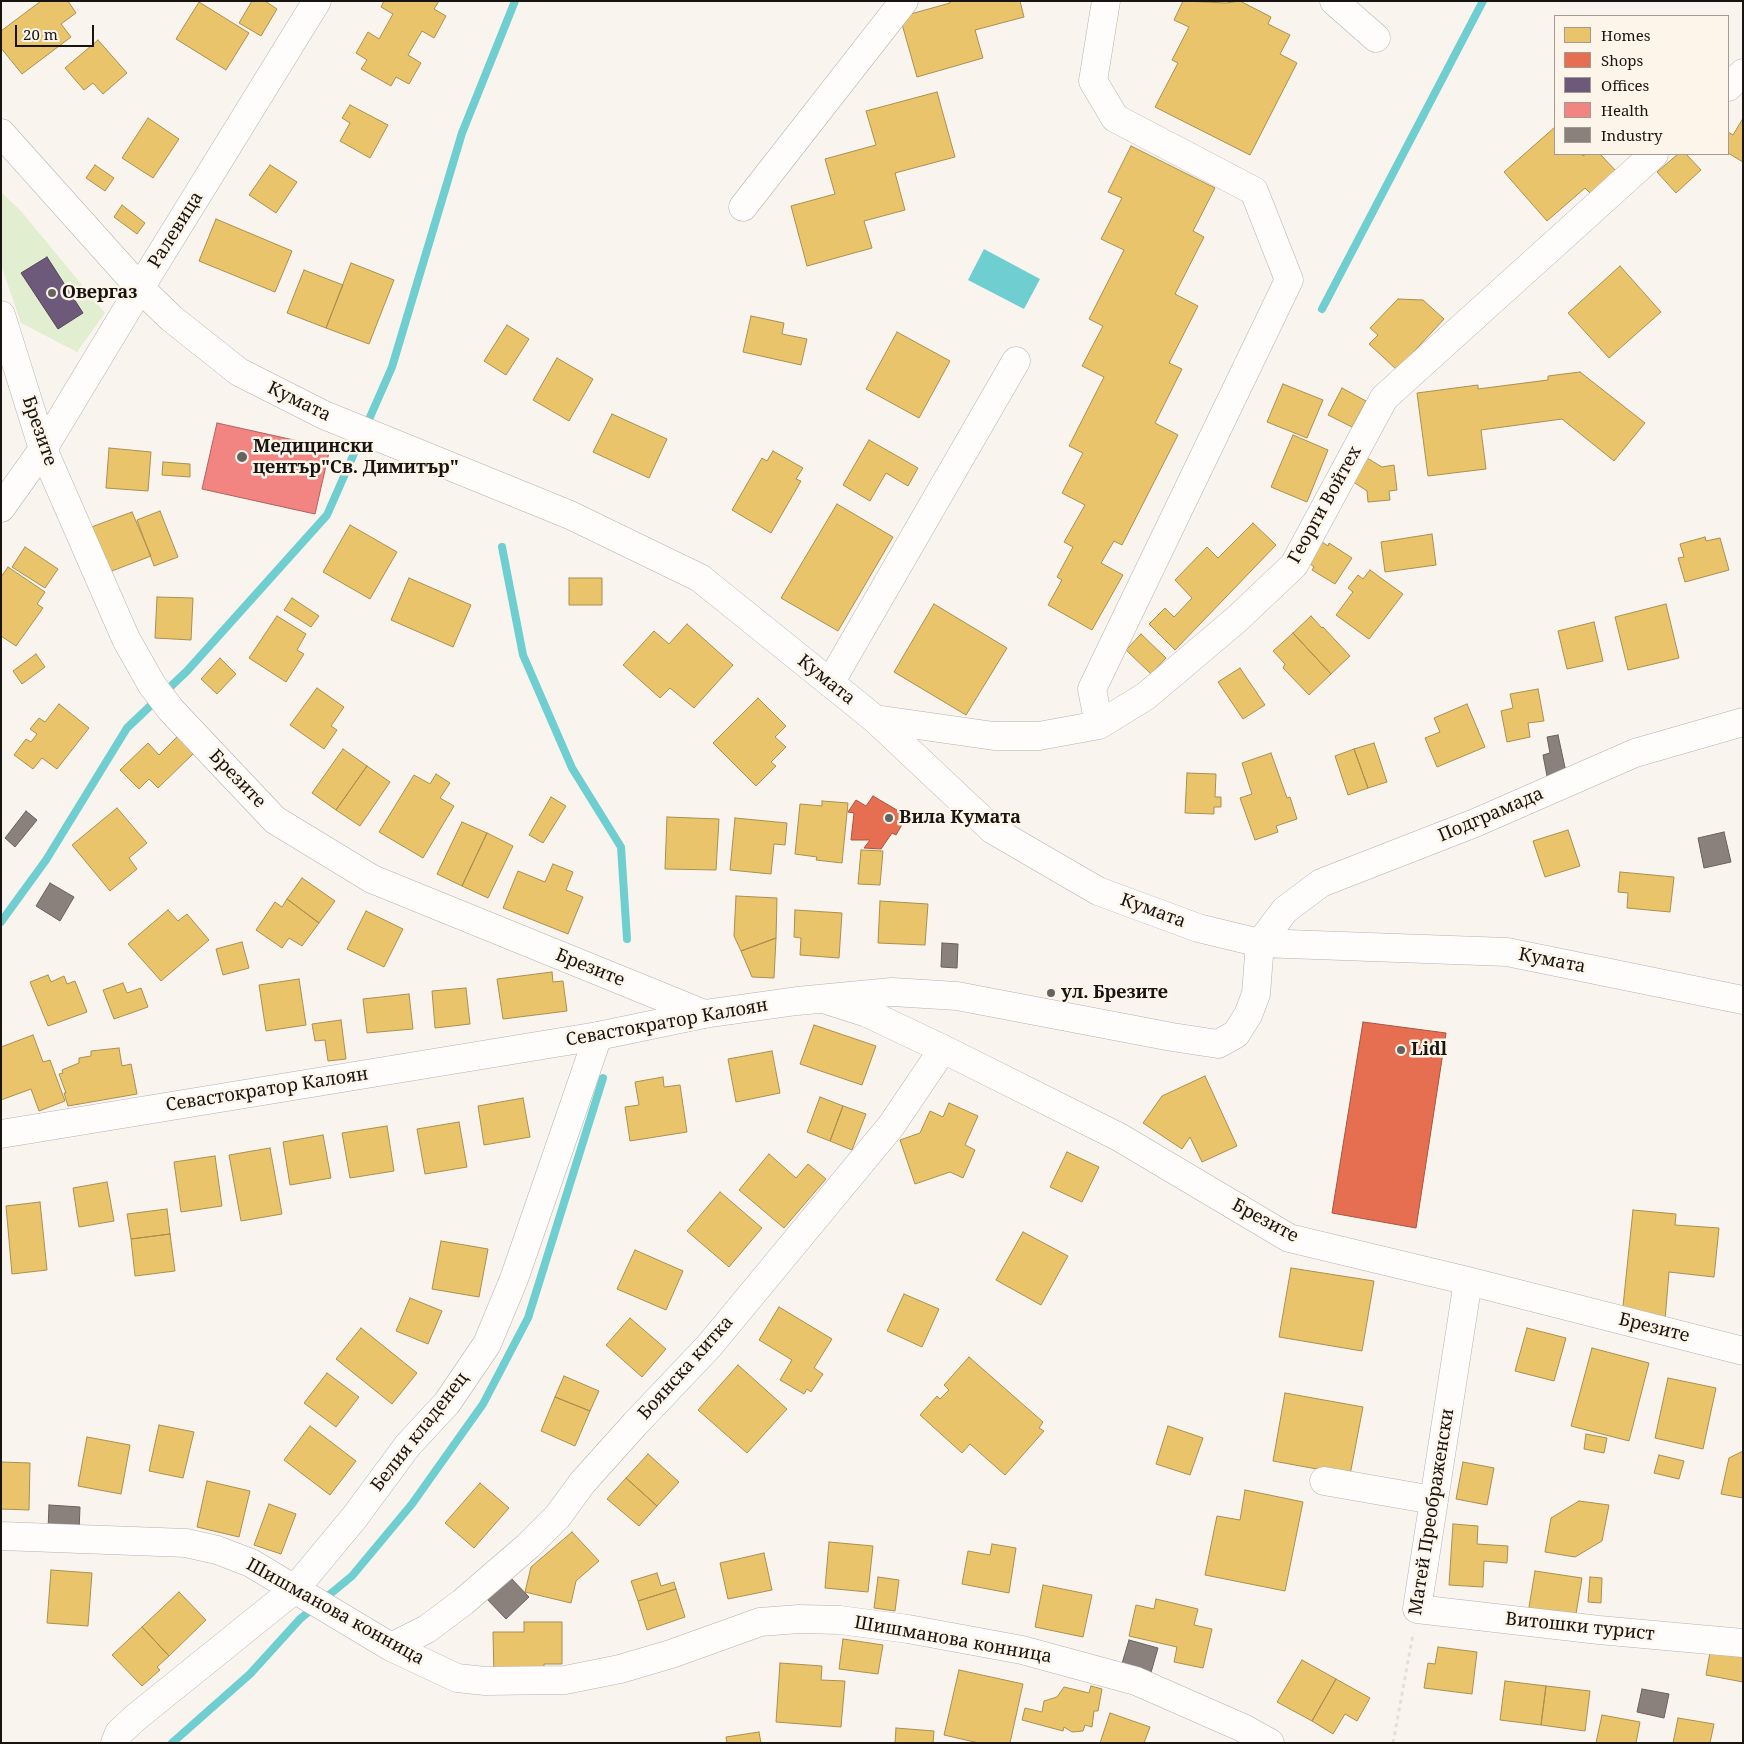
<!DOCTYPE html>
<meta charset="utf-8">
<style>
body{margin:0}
#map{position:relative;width:1744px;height:1744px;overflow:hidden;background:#faf4ee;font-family:"Noto Serif",serif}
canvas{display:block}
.frame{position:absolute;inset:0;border:2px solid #171411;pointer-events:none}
.legend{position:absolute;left:1554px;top:15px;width:175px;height:140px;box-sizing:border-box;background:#fef5ea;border:1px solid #a29b93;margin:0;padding:6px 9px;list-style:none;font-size:15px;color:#171411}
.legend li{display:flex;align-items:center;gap:10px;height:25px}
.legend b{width:25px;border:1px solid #a29b93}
.scale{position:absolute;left:15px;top:25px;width:79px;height:22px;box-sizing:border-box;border:2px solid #171411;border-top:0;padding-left:6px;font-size:15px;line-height:18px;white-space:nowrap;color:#171411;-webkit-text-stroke:4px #fef5ea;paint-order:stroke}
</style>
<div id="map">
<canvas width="1744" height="1744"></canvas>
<div class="frame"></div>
<ul class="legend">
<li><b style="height:14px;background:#e9c46a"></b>Homes</li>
<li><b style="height:14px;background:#e76f51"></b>Shops</li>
<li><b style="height:14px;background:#6d597a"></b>Offices</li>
<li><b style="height:14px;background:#f28482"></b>Health</li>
<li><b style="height:14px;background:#8a817c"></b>Industry</li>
</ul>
<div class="scale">20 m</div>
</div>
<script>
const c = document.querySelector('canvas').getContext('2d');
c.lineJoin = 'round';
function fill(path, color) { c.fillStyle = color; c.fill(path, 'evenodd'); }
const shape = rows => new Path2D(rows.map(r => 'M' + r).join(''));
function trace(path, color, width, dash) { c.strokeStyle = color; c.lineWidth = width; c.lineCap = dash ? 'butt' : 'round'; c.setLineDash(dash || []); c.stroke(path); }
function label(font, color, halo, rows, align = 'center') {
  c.font = font + ' "Noto Serif",serif'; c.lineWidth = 5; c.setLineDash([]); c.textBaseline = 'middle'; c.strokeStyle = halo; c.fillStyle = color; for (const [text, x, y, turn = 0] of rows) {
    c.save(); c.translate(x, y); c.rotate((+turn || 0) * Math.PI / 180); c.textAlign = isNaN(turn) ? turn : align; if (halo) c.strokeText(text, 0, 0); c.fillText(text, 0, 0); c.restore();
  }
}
fill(shape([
 [1,192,21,211,105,313,77,352,21,323,1,265],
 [46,257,83,313,58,329,21,274]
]), '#e1eecf');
fill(shape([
 [984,249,1040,279,1024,309,968,280]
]), '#6eced0');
const homes = shape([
 [41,1,68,1,76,13,61,24,71,37,22,74,1,48,1,31,41,1],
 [252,1,265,1,277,9,261,36,239,23,252,1],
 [384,1,439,1,434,9,446,16,434,38,422,31,408,55,421,63,409,84,396,77,391,86,361,69,367,60,356,53,368,32,379,39,393,14,381,7,384,1],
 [949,1,1020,1,1024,17,975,30,983,58,917,77,900,17,950,3,949,1],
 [1183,1,1226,3,1240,1,1271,17,1268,24,1290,35,1280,54,1297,63,1250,155,1155,107,1178,63,1172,60,1189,27,1174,20,1183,1],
 [199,2,249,33,226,70,176,39,199,2],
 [98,40,127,73,103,94,93,83,84,90,65,68,98,40],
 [937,92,955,157,895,173,905,210,864,221,872,248,807,266,791,206,835,194,825,159,876,145,866,111,937,92],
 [350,105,388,125,370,158,340,141,350,123,342,118,350,105],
 [148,118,179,139,153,178,122,158,148,118],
 [1742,120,1743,120,1743,162,1728,153,1728,132,1733,135,1742,120],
 [1555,127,1555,154,1581,154,1583,156,1586,154,1600,154,1617,172,1591,194,1585,188,1547,221,1504,172,1555,127],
 [1131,146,1215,188,1193,231,1204,237,1175,294,1198,306,1169,363,1182,369,1155,423,1178,435,1122,545,1114,541,1101,563,1123,575,1092,630,1048,605,1062,580,1057,577,1073,547,1064,542,1085,505,1062,493,1083,453,1069,446,1104,377,1082,366,1103,326,1089,319,1124,250,1101,239,1122,198,1108,192,1131,146],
 [1678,154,1686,154,1701,170,1676,193,1657,172,1678,154],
 [95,165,114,178,105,191,86,178,95,165],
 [270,165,297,182,276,213,249,195,270,165],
 [122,205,145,223,137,234,114,217,122,205],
 [216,219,292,251,275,292,199,261,216,219],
 [351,263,394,280,369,344,326,328,351,263],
 [1620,266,1661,312,1609,358,1568,313,1620,266],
 [304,270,343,285,326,328,287,313,304,270],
 [1398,299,1423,300,1444,319,1397,370,1369,344,1378,335,1370,328,1398,299],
 [751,316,784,323,782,334,807,339,801,365,743,352,751,316],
 [507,325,529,339,506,375,484,361,507,325],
 [897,332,950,361,919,418,866,389,897,332],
 [557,358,593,379,569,421,533,400,557,358],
 [1580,372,1645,423,1614,461,1562,419,1481,430,1486,469,1428,476,1417,393,1478,385,1478,389,1548,380,1548,376,1580,372],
 [1283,384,1323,400,1307,438,1267,422,1283,384],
 [1342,388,1366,401,1352,427,1328,415,1342,388],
 [612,414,667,439,649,478,593,452,612,414],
 [1293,435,1328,450,1307,502,1271,487,1293,435],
 [869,440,918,468,908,486,886,473,870,501,843,485,869,440],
 [109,448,151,452,148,491,106,488,109,448],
 [773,451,803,468,796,479,801,481,771,533,732,510,762,458,767,461,773,451],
 [1367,458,1382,467,1394,465,1397,490,1389,491,1390,500,1368,502,1367,491,1352,481,1367,458],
 [163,462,190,464,190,477,162,475,163,462],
 [837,504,893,537,838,631,781,598,837,504],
 [160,511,178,557,154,566,137,520,160,511],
 [132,512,151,556,104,574,86,529,132,512],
 [1253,523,1276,545,1175,650,1149,624,1165,608,1174,617,1192,598,1175,580,1207,547,1218,558,1253,523],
 [350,525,397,552,370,599,323,572,350,525],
 [1432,534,1436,565,1385,572,1381,542,1432,534],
 [1705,537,1706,541,1720,538,1729,570,1685,582,1678,558,1684,557,1680,544,1705,537],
 [1322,542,1328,546,1329,543,1352,558,1335,584,1312,570,1314,567,1309,563,1322,542],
 [25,547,58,569,45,588,12,567,25,547],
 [8,567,45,592,37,604,43,608,16,646,1,636,1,577,8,567],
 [1370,570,1403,594,1369,639,1336,615,1353,592,1348,588,1358,575,1363,579,1370,570],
 [409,578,471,605,453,647,391,620,409,578],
 [569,578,602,578,602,605,569,605,569,578],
 [157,597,193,598,191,640,155,638,157,597],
 [292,598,319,616,311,627,284,610,292,598],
 [934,604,1007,648,966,715,894,672,934,604],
 [1666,604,1679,658,1628,670,1615,617,1666,604],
 [277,616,306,634,297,650,304,654,286,682,249,658,277,616],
 [1311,616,1322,628,1323,627,1350,656,1331,674,1293,633,1311,616],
 [1594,622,1603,661,1567,669,1558,631,1594,622],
 [687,624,733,665,694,708,670,688,660,698,623,665,654,631,669,644,687,624],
 [1293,633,1331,674,1309,695,1283,668,1285,664,1273,651,1293,633],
 [1141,634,1166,658,1151,674,1126,650,1141,634],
 [36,654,45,667,22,684,13,671,36,654],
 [220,658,236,674,217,694,201,679,220,658],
 [1240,668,1265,705,1243,719,1218,682,1240,668],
 [317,688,344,707,331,726,337,730,324,749,290,725,317,688],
 [1538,689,1544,721,1528,723,1530,737,1507,742,1501,711,1513,708,1510,694,1538,689],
 [758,698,786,726,775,737,786,747,771,762,776,766,756,786,713,743,758,698],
 [59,704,89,728,57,769,42,758,33,769,14,755,26,739,31,742,37,734,30,729,39,718,45,722,59,704],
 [1467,704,1485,747,1437,767,1425,738,1440,732,1434,718,1467,704],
 [178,736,194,753,158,788,149,779,139,789,120,770,148,743,159,755,178,736],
 [1374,743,1387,782,1368,788,1354,749,1374,743],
 [343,749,367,766,336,810,312,793,343,749],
 [1354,749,1368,788,1348,795,1335,756,1354,749],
 [1271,753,1287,798,1290,797,1297,819,1276,826,1278,832,1255,840,1240,798,1252,794,1242,763,1271,753],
 [367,766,390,782,360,826,336,810,367,766],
 [1187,773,1216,774,1215,797,1221,797,1221,807,1214,807,1214,814,1185,813,1187,773],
 [436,774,450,783,440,798,454,806,423,858,379,832,414,775,430,784,436,774],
 [551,797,566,806,543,843,529,835,551,797],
 [822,801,848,803,842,863,816,860,817,857,795,854,800,804,822,806,822,801],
 [117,808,147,843,129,858,137,869,110,891,72,845,117,808],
 [667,817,719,819,716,870,665,869,667,817],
 [735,818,787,823,785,845,774,844,771,874,730,870,735,818],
 [462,822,487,833,462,886,437,874,462,822],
 [1568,830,1580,866,1545,877,1533,841,1568,830],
 [487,833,513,846,488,898,462,886,487,833],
 [861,850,883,851,880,885,858,884,861,850],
 [553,864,573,872,566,890,583,897,568,934,503,908,518,871,545,882,553,864],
 [1620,872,1674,877,1670,912,1627,908,1628,893,1618,892,1620,872],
 [302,878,335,901,319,923,287,899,302,878],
 [736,896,777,898,776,938,741,951,734,936,736,896],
 [287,899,319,923,302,946,289,938,282,948,256,930,275,902,282,907,287,899],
 [880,901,928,904,925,945,878,943,880,901],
 [168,910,178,921,187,914,209,940,161,981,128,944,168,910],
 [795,910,842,913,839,958,800,955,801,938,794,937,795,910],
 [366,911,403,929,384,967,347,949,366,911],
 [776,938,774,978,752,977,741,951,776,938],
 [242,942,249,968,223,975,216,949,242,942],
 [552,972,553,982,563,981,567,1011,503,1019,497,979,552,972],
 [48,975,51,982,64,976,67,984,75,981,87,1012,48,1026,30,982,48,975],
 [299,979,306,1025,266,1031,259,985,299,979],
 [123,983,127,993,141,988,148,1007,114,1019,103,990,123,983],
 [466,988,470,1024,435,1028,432,991,466,988],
 [409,994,413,1029,367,1033,363,999,409,994],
 [341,1020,346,1059,328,1061,325,1040,315,1041,312,1024,341,1020],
 [814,1025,876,1046,862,1085,800,1064,814,1025],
 [33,1035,43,1062,50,1060,65,1101,39,1111,31,1089,1,1100,1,1047,33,1035],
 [119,1048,122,1066,131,1064,137,1094,68,1106,64,1093,66,1093,59,1074,63,1073,62,1070,79,1063,79,1058,91,1056,91,1051,119,1048],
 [772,1051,780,1093,736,1102,728,1059,772,1051],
 [1205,1076,1237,1146,1202,1162,1190,1137,1182,1149,1143,1123,1162,1096,1205,1076],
 [663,1077,664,1087,680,1085,687,1132,630,1141,625,1107,639,1105,635,1082,663,1077],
 [820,1097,843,1106,830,1141,807,1132,820,1097],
 [523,1098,530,1137,484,1145,478,1106,523,1098],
 [949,1103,978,1116,965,1145,975,1150,963,1178,950,1172,915,1184,900,1140,920,1133,930,1111,943,1117,949,1103],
 [843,1106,866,1114,852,1150,830,1141,843,1106],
 [459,1122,467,1167,425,1174,417,1129,459,1122],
 [387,1126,394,1171,350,1178,342,1133,387,1126],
 [323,1135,331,1178,290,1185,283,1142,323,1135],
 [270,1148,282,1214,241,1221,229,1155,270,1148],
 [1067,1152,1099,1167,1082,1202,1050,1187,1067,1152],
 [769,1154,796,1178,808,1164,826,1179,784,1228,739,1190,769,1154],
 [215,1156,222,1206,181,1212,174,1162,215,1156],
 [107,1182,114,1221,79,1227,73,1188,107,1182],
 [720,1192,762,1228,729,1267,687,1231,720,1192],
 [40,1202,47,1270,12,1274,6,1206,40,1202],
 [167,1209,170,1234,131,1239,127,1214,167,1209],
 [1633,1210,1676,1214,1675,1225,1719,1228,1714,1277,1669,1272,1665,1320,1622,1316,1633,1210],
 [1023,1232,1068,1256,1041,1305,996,1280,1023,1232],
 [170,1234,175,1271,135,1276,131,1239,170,1234],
 [441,1241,488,1249,479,1297,432,1289,441,1241],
 [635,1250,683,1271,666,1310,617,1289,635,1250],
 [1291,1268,1374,1281,1362,1351,1279,1337,1291,1268],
 [904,1294,939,1309,922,1347,887,1331,904,1294],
 [410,1298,442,1311,428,1344,396,1331,410,1298],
 [779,1307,832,1339,814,1368,823,1374,811,1392,807,1389,804,1394,780,1380,792,1360,759,1340,779,1307],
 [630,1318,666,1349,642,1377,606,1345,630,1318],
 [361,1328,417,1373,392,1404,336,1359,361,1328],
 [1527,1328,1566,1338,1554,1381,1515,1371,1527,1328],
 [1592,1348,1649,1363,1629,1441,1571,1426,1592,1348],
 [969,1357,1043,1422,1039,1428,1044,1431,1005,1475,970,1444,962,1453,920,1415,937,1396,940,1399,949,1390,944,1385,969,1357],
 [738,1365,787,1409,747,1453,698,1410,738,1365],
 [327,1373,359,1397,336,1427,304,1403,327,1373],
 [564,1376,599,1391,590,1411,555,1397,564,1376],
 [1668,1378,1716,1388,1703,1449,1655,1438,1668,1378],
 [1285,1393,1363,1407,1350,1475,1273,1461,1285,1393],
 [555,1397,590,1411,575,1446,541,1431,555,1397],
 [159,1425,194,1432,183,1478,149,1471,159,1425],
 [310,1426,356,1461,330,1495,284,1460,310,1426],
 [1168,1426,1203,1438,1190,1475,1156,1464,1168,1426],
 [1586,1434,1607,1438,1604,1453,1584,1449,1586,1434],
 [87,1437,130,1445,121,1494,78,1486,87,1437],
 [1743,1451,1743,1498,1721,1494,1729,1458,1743,1451],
 [648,1454,679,1482,657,1506,626,1478,648,1454],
 [1659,1455,1684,1461,1679,1479,1654,1473,1659,1455],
 [1,1462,30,1463,29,1510,1,1509,1,1462],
 [1463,1462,1494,1468,1487,1505,1456,1499,1463,1462],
 [626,1478,657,1506,639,1526,607,1499,626,1478],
 [207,1481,250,1491,239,1537,197,1527,207,1481],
 [480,1483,509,1508,474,1548,445,1523,480,1483],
 [1245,1490,1303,1502,1285,1591,1205,1575,1217,1516,1240,1520,1245,1490],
 [1579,1501,1609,1505,1602,1541,1575,1557,1545,1552,1551,1518,1579,1501],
 [269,1504,296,1514,281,1554,254,1545,269,1504],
 [1453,1524,1478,1526,1477,1544,1508,1546,1507,1563,1484,1561,1483,1587,1449,1585,1453,1524],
 [572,1532,599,1561,576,1581,571,1603,525,1592,531,1567,572,1532],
 [829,1542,873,1546,868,1592,825,1588,829,1542],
 [992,1544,1016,1548,1009,1593,962,1584,968,1551,990,1555,992,1544],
 [764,1553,772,1590,728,1599,720,1563,764,1553],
 [51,1570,92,1573,88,1626,47,1623,51,1570],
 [1535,1571,1582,1578,1575,1620,1528,1613,1535,1571],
 [657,1573,661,1586,674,1582,676,1589,638,1601,631,1581,657,1573],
 [878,1577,899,1580,895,1611,874,1608,878,1577],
 [1590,1577,1602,1578,1601,1603,1588,1602,1590,1577],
 [1043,1585,1092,1595,1083,1637,1035,1627,1043,1585],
 [676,1589,685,1617,647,1630,638,1601,676,1589],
 [179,1592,206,1620,169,1656,142,1627,179,1592],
 [1156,1599,1198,1609,1194,1625,1212,1629,1203,1668,1174,1662,1177,1647,1129,1636,1136,1605,1154,1609,1156,1599],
 [524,1622,562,1622,562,1664,544,1664,544,1677,494,1677,493,1632,524,1632,524,1622],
 [142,1627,169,1656,157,1667,160,1670,142,1686,112,1655,142,1627],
 [843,1639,883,1645,878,1674,839,1669,843,1639],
 [1438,1647,1477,1652,1472,1694,1424,1688,1428,1663,1435,1664,1438,1647],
 [1711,1647,1743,1653,1743,1682,1706,1675,1711,1647],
 [1302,1660,1336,1679,1312,1721,1277,1702,1302,1660],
 [780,1663,822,1666,821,1680,845,1681,841,1727,776,1722,780,1663],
 [959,1670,1023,1684,1010,1743,979,1743,944,1735,959,1670],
 [1336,1679,1370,1698,1357,1721,1345,1714,1333,1734,1312,1721,1336,1679],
 [1505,1681,1546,1686,1541,1725,1500,1720,1505,1681],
 [1091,1686,1102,1689,1098,1711,1094,1711,1092,1727,1085,1725,1083,1731,1072,1732,1064,1727,1063,1731,1022,1720,1025,1708,1042,1712,1044,1701,1057,1697,1064,1687,1089,1693,1091,1686],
 [1546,1686,1590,1691,1585,1731,1541,1725,1546,1686],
 [1110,1713,1150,1727,1144,1743,1100,1743,1110,1713],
 [1602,1715,1640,1722,1636,1743,1596,1743,1602,1715],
 [1678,1718,1714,1724,1710,1743,1673,1743,1678,1718],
 [896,1728,934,1731,933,1743,895,1743,896,1728],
 [759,1732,761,1743,727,1743,726,1737,759,1732]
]);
fill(homes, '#e9c46a');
trace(homes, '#aa8f4f', 1);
const shops = shape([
 [873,796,907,816,896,835,892,833,881,849,864,848,870,840,851,840,854,813,848,812,856,800,866,806,873,796],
 [1363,1022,1446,1033,1416,1228,1332,1213,1363,1022]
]);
fill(shops, '#e76f51');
trace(shops, '#a9543e', 1);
const offices = shape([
 [47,257,83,313,58,329,21,273,47,257]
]);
fill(offices, '#6d597a');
trace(offices, '#53445a', 1);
const health = shape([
 [217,423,330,448,315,514,202,489,217,423]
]);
fill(health, '#f28482');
trace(health, '#b06260', 1);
const industry = shape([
 [1558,735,1566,772,1547,776,1543,755,1550,753,1547,737,1558,735],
 [26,811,37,820,15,847,5,838,26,811],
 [1724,832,1731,862,1704,868,1698,838,1724,832],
 [50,883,74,897,60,921,36,906,50,883],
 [942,943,958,944,957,968,941,967,942,943],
 [49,1505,80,1507,79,1532,48,1530,49,1505],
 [509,1576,529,1597,506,1619,485,1597,509,1576],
 [1129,1640,1158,1648,1150,1676,1121,1667,1129,1640],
 [1642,1689,1669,1694,1664,1718,1637,1712,1642,1689]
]);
fill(industry, '#8a817c');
trace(industry, '#68605c', 1);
trace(shape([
 [1322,309,1483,1],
 [502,547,523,655,572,768,621,847,627,939],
 [1,922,46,860,127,728,187,671,327,515,392,367,462,133,515,1],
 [172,1743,250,1674,300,1619,352,1576,412,1504,483,1404,528,1318,603,1078]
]), '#6eced0', 8);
const street = shape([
 [1334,1,1376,38],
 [1728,87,1743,73],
 [743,207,904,1],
 [1,315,43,449,126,639,152,685,171,710,275,820,372,879,704,1014],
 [1,508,43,449,140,288,317,1],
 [830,683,1016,361],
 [875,719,994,736,1039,736,1099,725,1146,696,1237,619,1294,565,1384,398,1654,154],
 [1099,725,1092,689,1289,280,1254,191,1115,118,1093,81,1106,1],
 [1260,943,1285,910,1321,883,1475,823,1635,753,1743,722],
 [823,999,867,1013,943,1049,1119,1137,1289,1238,1468,1281,1743,1351],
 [1468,1281,1417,1609,1599,1630,1743,1643],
 [1324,1481,1433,1500],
 [1,1536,186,1543,217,1550,251,1563,391,1647,457,1678,485,1681,565,1680,620,1669,671,1654,760,1622,799,1619,840,1620,908,1629,1022,1650,1136,1681,1243,1728,1270,1743],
 [391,1647,427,1629,463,1602,528,1546,558,1516,582,1483,635,1424,709,1346,891,1126,943,1049],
 [115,1743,119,1733,135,1718,295,1589,354,1518,408,1445,447,1403,487,1344,514,1279,598,1036]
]);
const secondary = shape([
 [1,133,140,288,171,318,239,372,324,415,570,515,700,578,875,719,993,830,1098,891,1198,928,1260,943,1507,952,1743,1000],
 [1,1134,598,1036,704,1014,797,1001,892,992,957,996,1172,1037,1218,1044,1236,1034,1248,1015,1256,994,1260,943]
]);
trace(street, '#b5b1ad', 29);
trace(secondary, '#b5b1ad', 29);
trace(shape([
 [1393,1743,1413,1634]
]), '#e2e0df', 3, [4, 4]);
trace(street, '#fefdfc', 28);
trace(secondary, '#fefdfc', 28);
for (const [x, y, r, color] of [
 [52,293,5,"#66625e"],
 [242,457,6,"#66625e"],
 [889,818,5,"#66625e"],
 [1051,993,5,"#66625e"],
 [1401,1050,5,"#66625e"]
]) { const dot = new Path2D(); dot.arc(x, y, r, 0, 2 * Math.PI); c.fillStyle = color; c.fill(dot); trace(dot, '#fef5ea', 2); }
label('18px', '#171411', '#fef5ea', [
 ["Ралевица",176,230,-58],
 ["Кумата",299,402,26],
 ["Брезите",39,431,71],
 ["Георги Войтех",1325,505,-61],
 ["Кумата",826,680,39],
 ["Брезите",237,779,46],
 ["Подграмада",1491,815,-23],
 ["Кумата",1153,911,20],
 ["Кумата",1552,961,11],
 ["Брезите",590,968,22],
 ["Севастократор Калоян",667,1023,-10],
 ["Севастократор Калоян",267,1090,-9],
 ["Брезите",1265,1221,28],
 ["Брезите",1654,1328,14],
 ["Боянска китка",686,1368,-48],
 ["Белия кладенец",420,1432,-52],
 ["Матей Преображенски",1432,1512,-81],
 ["Шишманова конница",335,1612,29],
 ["Витошки турист",1580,1627,6],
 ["Шишманова конница",953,1640,10]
]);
label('bold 18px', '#171411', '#fef5ea', [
 ["Овергаз",62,293],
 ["Медицински",253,447],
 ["център\"Св. Димитър\"",253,468],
 ["Вила Кумата",899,818],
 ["ул. Брезите",1061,993],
 ["Lidl",1411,1050]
], 'left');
</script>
